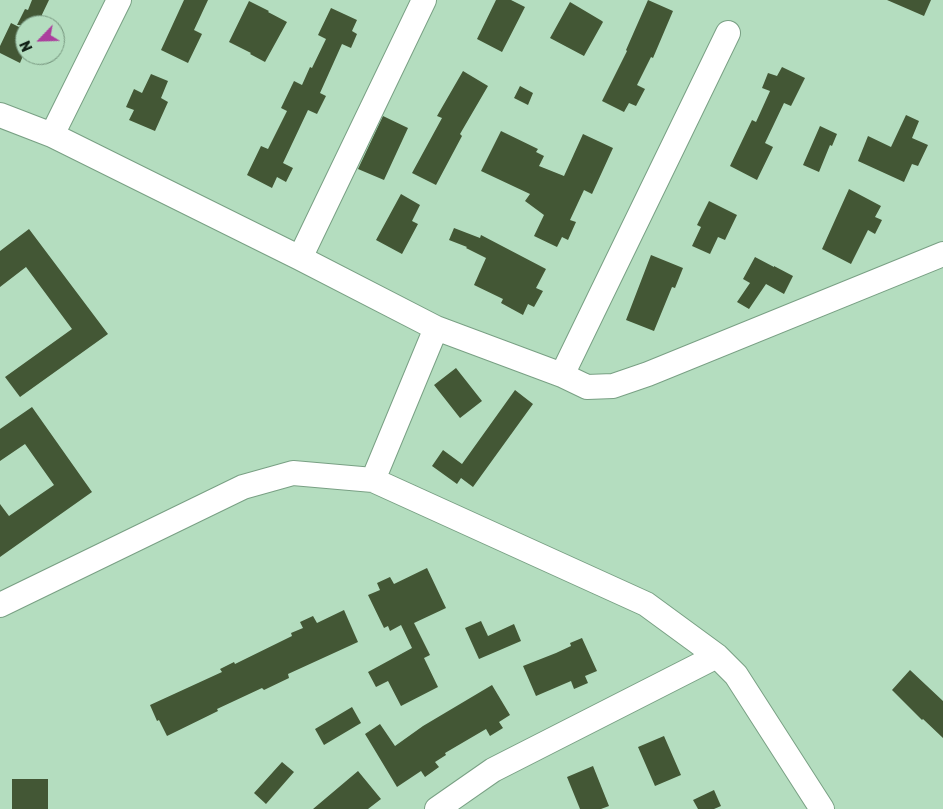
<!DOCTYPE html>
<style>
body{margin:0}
#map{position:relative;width:943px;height:809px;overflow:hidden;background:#b4ddbf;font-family:Rubik,sans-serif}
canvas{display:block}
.north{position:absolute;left:15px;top:15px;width:50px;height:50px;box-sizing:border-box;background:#b4ddbf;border:1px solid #74937c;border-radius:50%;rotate:246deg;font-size:14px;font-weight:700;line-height:20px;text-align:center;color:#132318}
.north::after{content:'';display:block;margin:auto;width:18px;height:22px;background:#ab3e9d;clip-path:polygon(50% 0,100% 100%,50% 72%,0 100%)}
</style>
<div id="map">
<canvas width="943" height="809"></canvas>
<div class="north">N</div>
</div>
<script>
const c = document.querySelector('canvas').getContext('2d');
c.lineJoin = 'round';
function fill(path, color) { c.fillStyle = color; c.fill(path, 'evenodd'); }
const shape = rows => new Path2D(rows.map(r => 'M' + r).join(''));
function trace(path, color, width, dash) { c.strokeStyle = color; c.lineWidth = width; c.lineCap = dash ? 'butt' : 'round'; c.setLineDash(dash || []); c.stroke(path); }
fill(shape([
 [32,0,49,0,37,25,17,25,25,9,28,10],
 [184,0,208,0,194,30,202,34,188,63,161,50],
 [496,0,511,0,525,7,502,52,477,39],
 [648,0,673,11,653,58,651,57,637,85,645,89,636,106,629,103,624,112,602,101,627,51,626,50],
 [887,0,931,0,924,16],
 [249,1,269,11,268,12,287,22,265,62,250,54,251,53,229,42],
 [570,2,602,21,603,22,584,56,550,38],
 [331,8,357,20,352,31,357,34,351,48,342,44,320,93,326,96,317,114,308,110,283,163,293,168,286,182,277,177,272,188,247,175,261,146,268,149,287,111,281,108,294,81,302,85,310,67,312,68,326,39,318,35],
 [11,23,25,30,25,51,20,63,0,53,0,46],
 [782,67,805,78,791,106,784,103,765,143,773,147,757,180,730,166,752,120,756,122,770,91,762,88,768,73,777,76],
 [463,71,488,86,460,134,462,136,436,185,412,173,442,118,437,116],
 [151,74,168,81,161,98,168,102,155,131,129,120,134,110,126,107,134,89,142,93],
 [520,86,533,93,528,105,514,98],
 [906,115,919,121,912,138,928,145,918,166,912,164,904,182,858,161,868,136,891,147],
 [383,116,408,128,384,180,358,169],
 [820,126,837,134,832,146,830,145,819,172,803,165],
 [501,131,538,149,536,152,544,156,539,166,564,176,583,134,613,148,592,194,584,190,570,220,576,222,568,240,562,237,557,247,534,236,544,215,525,201,530,194,481,171],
 [849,189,881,206,875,217,882,220,875,234,868,230,851,264,822,249],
 [401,194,420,205,412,221,418,224,402,254,376,240],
 [709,201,737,215,725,240,718,237,710,254,692,246,701,227,697,225],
 [454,228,480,238,481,235,546,269,536,288,543,291,534,307,528,304,523,315,501,303,503,299,474,285,486,258,466,248,467,247,449,240],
 [29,229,108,334,20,397,5,377,72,329,26,267,0,287,0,251],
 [651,255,683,268,675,288,672,287,654,331,626,320],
 [755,257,774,267,774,266,793,276,784,294,766,284,749,309,737,302,750,283,743,279],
 [456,368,482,401,460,418,434,385],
 [515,390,533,404,473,487,461,478,457,484,432,466,443,450,462,464],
 [32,407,92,492,0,557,0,504,9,516,54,485,25,444,0,461,0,429],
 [427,568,446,608,414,623,430,655,424,658,438,687,401,706,388,681,376,687,368,672,412,648,401,625,390,631,388,626,384,628,368,595,380,590,377,583,390,577,394,584],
 [344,610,358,642,288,674,289,678,264,690,262,688,217,709,218,711,167,736,159,720,157,721,150,705,222,672,220,669,234,662,235,664,292,636,291,633,303,628,300,622,313,616,317,623],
 [481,621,488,636,514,624,521,641,479,659,465,628],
 [582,638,597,671,585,676,588,683,574,689,571,681,536,696,523,666,556,653,571,646,570,643],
 [910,670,943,701,943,738,923,719,922,720,892,690],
 [492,685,510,715,499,722,503,728,490,736,486,729,445,753,446,755,435,762,439,767,425,777,421,771,397,787,365,734,380,724,395,746,423,726],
 [352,707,361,723,324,745,315,729],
 [664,736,681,775,655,786,638,747],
 [282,762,294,772,266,804,254,793],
 [593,766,609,806,601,809,580,809,567,777],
 [358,771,381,799,368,809,313,809],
 [12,779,48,779,48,809,12,809],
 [714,790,721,806,714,809,698,809,693,800]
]), '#435735');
const minor = shape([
 [0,115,52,135,300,258,436,328,562,375,728,33],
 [52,135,119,0],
 [300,258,424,0],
 [562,375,587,387,613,386,648,374,943,254],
 [373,480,436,328],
 [0,605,243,487,293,473,373,480,646,604,717,656,736,675,822,809],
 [437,809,493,770,717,656]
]);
trace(minor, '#79a084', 26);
trace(minor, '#fff', 24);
</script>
